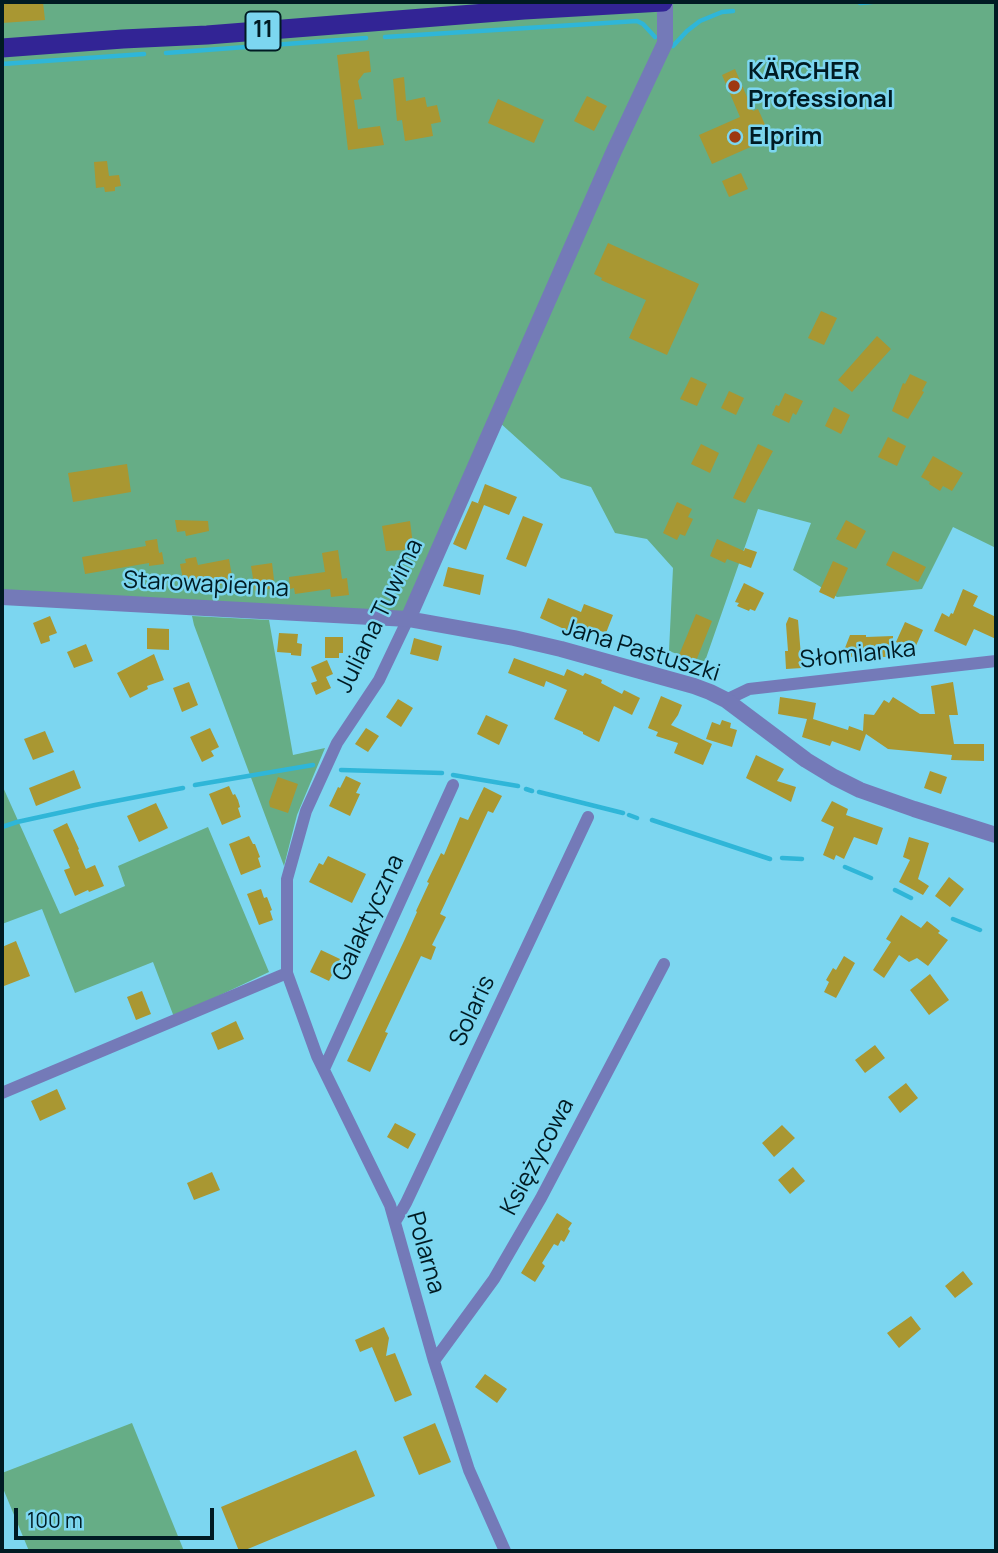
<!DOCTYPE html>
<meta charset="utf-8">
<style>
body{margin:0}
#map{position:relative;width:998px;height:1553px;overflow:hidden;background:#7cd6f0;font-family:Manrope,sans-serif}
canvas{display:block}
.frame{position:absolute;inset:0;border:4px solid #001b23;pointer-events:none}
.scale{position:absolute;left:14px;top:1508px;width:200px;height:32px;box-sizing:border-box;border:4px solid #001b23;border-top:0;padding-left:9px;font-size:21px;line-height:24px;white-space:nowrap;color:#001b23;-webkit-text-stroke:5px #7cd6f0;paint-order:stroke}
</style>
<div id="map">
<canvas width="998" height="1553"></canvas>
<div class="frame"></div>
<div class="scale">100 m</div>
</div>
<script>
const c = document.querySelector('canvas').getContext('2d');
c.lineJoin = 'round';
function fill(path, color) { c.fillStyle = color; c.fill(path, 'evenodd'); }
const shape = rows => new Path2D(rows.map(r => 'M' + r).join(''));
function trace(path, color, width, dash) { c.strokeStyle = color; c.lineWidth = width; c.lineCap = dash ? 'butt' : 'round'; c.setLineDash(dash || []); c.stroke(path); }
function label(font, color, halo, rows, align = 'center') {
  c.font = font + ' Manrope,sans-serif'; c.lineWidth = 5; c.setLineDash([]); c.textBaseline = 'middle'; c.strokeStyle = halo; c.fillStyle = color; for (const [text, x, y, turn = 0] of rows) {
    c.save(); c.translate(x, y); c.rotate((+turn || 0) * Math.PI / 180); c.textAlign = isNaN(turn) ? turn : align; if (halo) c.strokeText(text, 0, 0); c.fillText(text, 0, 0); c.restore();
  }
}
fill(shape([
 [2,2,996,2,996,548,953,527,922,589,837,597,793,570,811,523,758,509,704,664,669,651,673,568,647,539,615,533,591,487,561,478,499,422,412,620,2,594],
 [192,616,269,620,293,755,325,748,297,815,284,866,194,625],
 [2,785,60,914,125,886,118,866,208,827,269,972,174,1017,153,962,75,993,42,909,2,924],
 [132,1423,184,1551,29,1551,2,1486,2,1473]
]), '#66ad86');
trace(shape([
 [860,3,872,2],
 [385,37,637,21,643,24,655,37],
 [673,46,687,31,700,21,722,12,733,11],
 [166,53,366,38],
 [2,64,144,54],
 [341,770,442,773],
 [453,775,518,786],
 [195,785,313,765],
 [526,789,532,791],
 [539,792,623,813],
 [629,815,637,818],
 [652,820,770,859],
 [2,827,17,822,95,805,183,788],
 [782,858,802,859],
 [845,867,871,878],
 [895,890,911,898],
 [953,919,980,930]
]), '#2fb6d8', 4.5);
fill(shape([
 [2,2,43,2,45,20,2,23],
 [369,51,371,72,364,73,358,81,362,99,354,100,358,129,380,126,384,145,348,150,337,55],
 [735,69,753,111,758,109,771,138,712,164,699,135,740,117,722,75],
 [404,77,406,101,425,97,427,107,437,105,441,122,431,124,433,136,405,141,402,120,397,121,393,79],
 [587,96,607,106,594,131,574,121],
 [498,99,544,120,534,143,488,123],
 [107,161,109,176,119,175,121,186,115,187,115,191,105,192,104,187,96,188,94,162],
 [741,173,748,189,729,197,722,181],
 [608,243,699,284,667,355,629,338,646,300,601,280,602,278,594,274],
 [821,311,837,318,824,345,808,338],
 [877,336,891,349,852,392,838,380],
 [910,374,927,382,922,391,924,392,908,419,892,411,903,383,905,384],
 [691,377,707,384,697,406,680,399],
 [729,391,744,398,736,415,721,408],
 [785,393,803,401,796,415,793,413,789,423,772,415,776,405,779,406],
 [834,407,850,415,841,434,825,426],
 [888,437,906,446,897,466,878,457],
 [701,444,719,453,710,473,691,464],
 [758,444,773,451,745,503,733,498],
 [933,456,963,473,952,491,943,486,940,491,929,484,930,482,921,477],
 [127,464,131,492,73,502,68,473],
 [485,484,517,497,509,515,484,505,466,550,453,544,472,501,480,504,478,503],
 [677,502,692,509,688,517,693,519,685,536,680,534,677,540,663,533],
 [523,516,543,524,526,567,506,559],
 [175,520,208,521,209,531,186,536,185,531,177,532],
 [846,520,866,531,856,549,836,539],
 [410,521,413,545,403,550,386,551,382,526],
 [157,539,159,553,162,552,164,564,149,566,149,563,85,574,82,557,146,546,145,541],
 [717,539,744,551,745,548,757,552,751,568,727,559,725,563,710,556],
 [338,550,342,579,347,578,349,595,331,597,330,589,295,594,294,588,290,589,289,577,325,572,322,553],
 [893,551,926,567,918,582,886,565],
 [196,557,198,565,229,559,233,582,218,585,218,582,185,589,180,564,186,563,185,559],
 [833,561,848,568,834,599,819,592],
 [272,563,275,588,255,591,251,566],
 [448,567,484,575,480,595,443,586],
 [744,583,764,593,755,611,750,609,749,611,737,606,739,603,735,602],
 [963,589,978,596,973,606,996,617,996,639,974,629,966,646,934,631,942,613,949,617,951,613,953,614],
 [548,598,581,612,584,604,613,615,606,633,598,630,596,635,577,628,575,634,540,618],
 [696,614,712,621,696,661,679,655],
 [50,616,57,633,49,636,50,641,41,644,33,623],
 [789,617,798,620,802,668,786,669,785,651,788,651,786,624],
 [905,622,923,630,914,650,896,642],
 [147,628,169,629,169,650,147,649],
 [279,633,298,634,297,643,302,644,301,656,291,655,291,653,277,652],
 [850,635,866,635,866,637,893,636,893,657,848,657,848,653,843,653],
 [325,637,343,637,343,653,339,653,339,658,325,658],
 [414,638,442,646,438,661,410,654],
 [86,644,93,661,74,668,67,652],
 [154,654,164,680,147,686,148,689,130,698,117,673],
 [514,658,564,676,567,669,583,676,585,673,602,680,601,683,622,694,624,690,640,698,632,715,614,706,599,742,583,734,583,732,554,719,567,690,546,681,544,687,508,673],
 [327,660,333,674,326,677,331,688,316,695,311,683,317,681,311,667],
 [189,682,198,705,182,712,173,688],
 [953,682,958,715,949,715,954,744,984,744,984,761,951,760,952,755,888,749,866,734,860,751,832,741,830,746,802,737,807,719,778,714,780,697,800,700,816,703,813,719,848,730,849,726,863,731,864,714,874,715,884,700,889,703,893,697,920,714,935,714,931,686],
 [661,696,682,705,678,715,671,725,712,744,703,765,674,753,678,743,656,736,658,732,648,728],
 [398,699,413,708,401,727,386,717],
 [486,715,508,725,499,745,477,734],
 [722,720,731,723,730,728,737,730,732,747,706,739,712,722,720,725],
 [210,728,219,747,211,751,214,756,202,762,190,737],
 [366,728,379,736,368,752,355,744],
 [45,731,54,752,33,760,24,739],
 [756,755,784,769,777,781,796,787,791,802,746,778],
 [74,770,81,788,36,806,29,788],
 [930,771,947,777,941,794,924,788],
 [346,776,361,783,356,793,360,794,350,816,329,806,338,787,340,788],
 [278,777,298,784,288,813,270,807,269,802],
 [229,786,233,795,235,794,238,800,240,807,238,808,241,817,222,825,209,794],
 [484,787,502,796,493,813,488,811,440,914,446,917,432,945,436,947,431,960,421,956,385,1032,388,1033,370,1072,347,1061,404,941,417,912,416,911,429,883,427,882,441,853,444,855,460,817,468,820],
 [832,801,848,809,846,815,883,828,877,845,854,837,844,859,836,855,834,860,823,855,834,827,821,821],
 [156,803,168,828,139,842,127,816],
 [67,823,79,849,78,850,86,869,95,865,104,886,89,892,88,890,75,896,64,870,70,868,53,830],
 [249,836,253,844,255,844,260,857,258,858,261,867,241,875,229,844],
 [909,837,929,843,918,879,929,886,923,895,899,882,910,860,903,857],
 [328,856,366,874,352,903,309,882,319,863,323,865],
 [949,877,964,889,950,907,935,896],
 [261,889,264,898,267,897,272,910,270,911,273,920,259,925,247,894],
 [901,915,921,928,927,921,940,931,938,933,948,940,928,966,917,958,909,962,899,955,884,978,873,970,891,942,886,939],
 [16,941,30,976,4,986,2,980,2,947],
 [321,950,340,959,329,981,310,972],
 [844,956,855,963,836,998,824,992,829,982,826,980,833,968,836,970],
 [930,974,949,1000,929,1015,910,990],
 [142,991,151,1014,136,1020,127,997],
 [236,1021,244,1039,218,1050,211,1033],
 [875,1045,885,1058,865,1073,855,1060],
 [906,1083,918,1098,900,1113,888,1097],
 [57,1089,66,1109,40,1121,31,1101],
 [395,1123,416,1134,408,1149,387,1137],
 [782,1125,795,1138,774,1157,762,1143],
 [793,1167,805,1181,790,1194,778,1180],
 [212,1172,220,1190,194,1200,187,1183],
 [557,1213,572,1223,568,1229,570,1231,564,1242,561,1240,558,1246,554,1244,542,1263,545,1266,535,1282,521,1273],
 [963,1271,973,1284,955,1298,945,1286],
 [911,1316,921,1329,899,1348,887,1333],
 [384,1327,389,1338,386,1356,395,1353,412,1395,395,1402,372,1347,360,1352,355,1340],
 [485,1374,507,1389,497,1403,475,1387],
 [435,1423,451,1462,419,1475,403,1437],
 [356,1450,375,1496,243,1551,239,1551,221,1507]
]), '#a99732');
trace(shape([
 [408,619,379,680,337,743,306,811,287,879,287,973,317,1056,390,1205,434,1361,469,1470,505,1551],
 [726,700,749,689,996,661],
 [324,1069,453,785],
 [2,1093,287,973],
 [395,1222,406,1203,588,817],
 [434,1361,494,1279,541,1198,664,964]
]), '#747ab8', 12);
trace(shape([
 [2,597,408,619,514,638,561,649,694,686,710,692,726,700,806,760,834,777,860,790,914,809,996,835],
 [408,619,614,151,665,43,665,2]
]), '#747ab8', 16);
trace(shape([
 [2,48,123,39,207,35,524,10,663,2]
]), '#322495', 19);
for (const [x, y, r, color] of [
 [734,86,7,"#9e3811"],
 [735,137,7,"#9e3811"]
]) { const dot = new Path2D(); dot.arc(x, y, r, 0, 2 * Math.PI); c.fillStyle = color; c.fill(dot); trace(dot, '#7cd6f0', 2.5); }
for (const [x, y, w] of [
 [263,31,35]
]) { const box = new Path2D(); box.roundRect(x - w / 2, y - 19.5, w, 39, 5); c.fillStyle = '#7cd6f0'; c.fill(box); trace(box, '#001b23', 2); }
label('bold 23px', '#001b23', null, [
 ["11",263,31]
]);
label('bold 24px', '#001b23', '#7cd6f0', [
 ["KÄRCHER",748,72],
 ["Professional",748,100],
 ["Elprim",749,137]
], 'left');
label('24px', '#001b23', '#7cd6f0', [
 ["Starowapienna",206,585,3],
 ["Juliana Tuwima",380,616,-64],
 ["Jana Pastuszki",641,651,17],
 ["Słomianka",858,655,-6],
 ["Galaktyczna",369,918,-65],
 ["Solaris",473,1011,-65],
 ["Księżycowa",538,1157,-62],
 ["Polarna",425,1253,74]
]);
</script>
